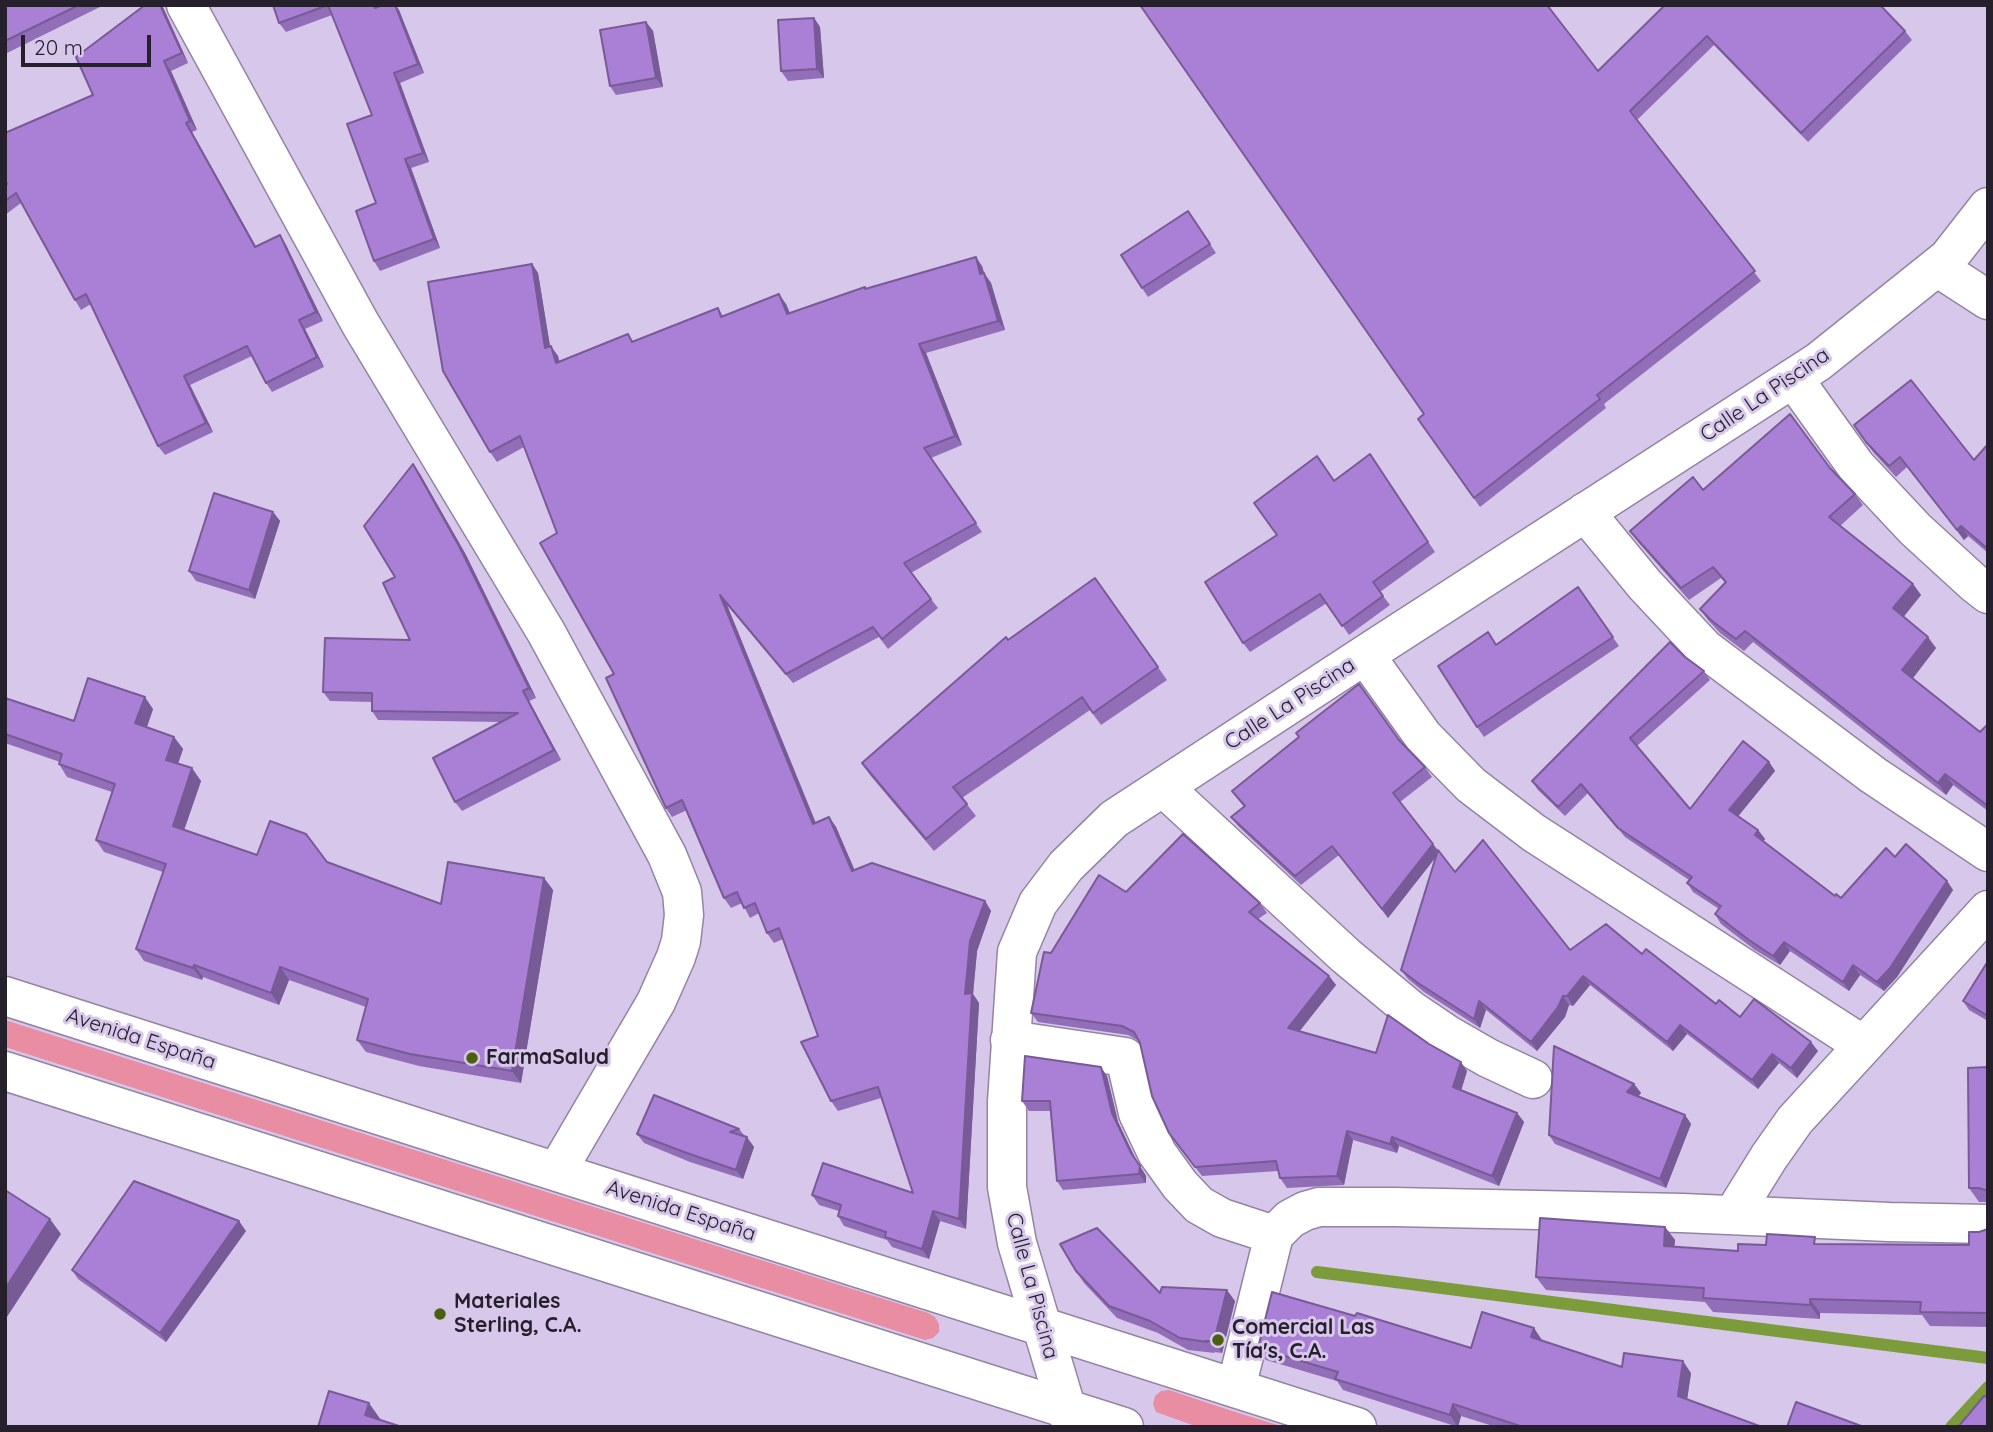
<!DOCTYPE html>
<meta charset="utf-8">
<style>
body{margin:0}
#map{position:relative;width:1993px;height:1432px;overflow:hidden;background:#d7c7ea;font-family:Quicksand,sans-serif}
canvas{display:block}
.frame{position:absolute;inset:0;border:7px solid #26202d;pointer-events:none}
.scale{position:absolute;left:21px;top:35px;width:130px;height:32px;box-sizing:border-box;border:4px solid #26202d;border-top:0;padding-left:9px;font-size:21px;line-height:24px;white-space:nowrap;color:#26202d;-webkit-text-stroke:5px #d7c7ea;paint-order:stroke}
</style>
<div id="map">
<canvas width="1993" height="1432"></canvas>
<div class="frame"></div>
<div class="scale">20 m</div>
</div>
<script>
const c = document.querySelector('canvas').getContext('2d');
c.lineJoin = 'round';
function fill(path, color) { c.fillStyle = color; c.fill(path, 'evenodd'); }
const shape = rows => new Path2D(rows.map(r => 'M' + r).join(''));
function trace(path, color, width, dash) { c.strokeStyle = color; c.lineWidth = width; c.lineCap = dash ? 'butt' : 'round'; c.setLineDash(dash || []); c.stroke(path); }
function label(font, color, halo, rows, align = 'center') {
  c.font = font + ' Quicksand,sans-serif'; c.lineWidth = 6; c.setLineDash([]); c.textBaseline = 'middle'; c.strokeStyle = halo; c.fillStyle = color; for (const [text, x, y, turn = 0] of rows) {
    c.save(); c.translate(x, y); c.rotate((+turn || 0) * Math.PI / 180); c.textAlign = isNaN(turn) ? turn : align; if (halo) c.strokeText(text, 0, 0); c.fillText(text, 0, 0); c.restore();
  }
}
fill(shape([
 [5,1020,928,1313,935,1317,939,1324,939,1332,933,1338,925,1340,5,1047],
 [1169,1390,1229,1410,1284,1427,1198,1427,1156,1412,1153,1404,1155,1396,1161,1391]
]), '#e88da2');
trace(shape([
 [1317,1272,1988,1358],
 [1951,1427,1988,1387]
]), '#7c9c3b', 12);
const minor = shape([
 [186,5,360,323,546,632,667,855,682,892,684,915,681,941,676,957,656,1002,557,1171],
 [1937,267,1988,300],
 [1793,378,1856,466,1915,529,1974,583,1988,594],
 [1585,512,1645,585,1705,649,1873,775,1988,852],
 [1365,655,1423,736,1471,785,1534,833,1863,1045],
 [1163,787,1346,956,1411,1010,1448,1035,1488,1058,1533,1079],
 [1010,1040,1125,1057,1138,1113,1157,1153,1180,1185,1199,1205,1222,1218,1274,1235,1236,1388],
 [1733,1215,1769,1157,1795,1120,1988,910],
 [1274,1235,1290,1219,1305,1211,1319,1207,1394,1207,1682,1213,1889,1222,1988,1224],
 [1072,1427,1017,1243,1007,1187,1007,1102,1017,952,1038,903,1066,866,1114,819,1377,647,1818,362,1948,258,1988,207]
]);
const major = shape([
 [5,996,1357,1427],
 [5,1071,1124,1427]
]);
trace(minor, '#9384a5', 41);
trace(major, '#9384a5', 41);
trace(minor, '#fff', 38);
trace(major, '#fff', 38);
fill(shape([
 [5,5,104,5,5,54],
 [162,5,188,63,171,71,197,130,192,132,256,247,280,235,286,245,323,321,305,329,324,367,272,392,266,383,252,356,190,385,213,432,165,455,158,446,91,304,81,310,75,300,21,203,5,215,5,182,93,95],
 [273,5,377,5,378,7,399,10,424,73,400,83,429,162,411,168,440,248,380,271,374,261,376,203,372,115,332,15,286,32,279,23],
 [1665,5,1905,31,1912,40,1808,142,1714,45,1637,120,1761,281,1604,404,1606,408,1480,507,1418,419,1424,414,1598,71],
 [814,18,820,27,824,78,788,81,781,71],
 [646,22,653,31,663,87,616,95,610,86],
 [1188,211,1216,253,1148,297,1142,288],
 [532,264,538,273,550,347,558,356,559,362,634,342,718,308,723,316,786,304,790,313,866,289,982,266,984,273,991,283,1005,330,926,353,962,445,931,458,982,532,911,573,938,608,888,649,879,637,793,683,727,605,815,823,829,817,836,827,854,870,985,901,991,911,977,951,973,994,979,1003,966,1229,940,1221,929,1259,892,1247,887,1240,844,1226,838,1216,839,1211,819,1205,812,1195,913,1193,881,1098,838,1111,831,1101,818,1036,783,939,774,943,767,933,759,913,750,918,742,903,731,908,724,898,687,810,672,817,666,808,614,674,524,447,497,462,490,452],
 [1854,425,1974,460,1988,444,1988,553,1968,536,1964,540,1907,467,1896,477,1873,452],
 [1370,454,1435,552,1380,592,1390,605,1349,635,1327,603,1250,652,1243,643,1277,536,1334,480],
 [413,464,420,474,466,555,536,698,529,701,561,760,462,811,455,802,501,722,378,720,372,711,372,702,330,701,323,692,410,640,395,577],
 [1830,468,1855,494,1863,505,1840,526,1913,584,1921,595,1903,617,1936,648,1912,679,1980,732,1988,724,1988,811,1953,785,1946,795,1753,642,1744,651,1720,633,1708,620,1700,609,1725,583,1721,578,1689,600,1638,542,1630,531,1703,490],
 [273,512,280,521,255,599,196,581,189,571],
 [1095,578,1167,680,1101,725,1090,710,962,798,976,816,934,851,870,775,862,763,1008,640],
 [1578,587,1619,646,1484,737,1477,727,1496,644],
 [1685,657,1704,671,1710,680,1637,746,1690,809,1769,762,1775,771,1738,816,1758,830,1765,839,1763,841,1835,896,1841,898,1895,857,1947,881,1953,890,1897,977,1884,991,1860,975,1849,991,1790,951,1780,965,1755,950,1721,924,1715,914,1719,909,1693,892,1687,883,1689,880,1625,837,1588,793,1565,816,1538,790,1532,781],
 [5,698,74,721,153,709,147,727,174,737,183,749,178,764,201,781,184,830,257,855,327,862,441,904,544,878,553,890,521,1083,419,1066,366,1052,357,1040,366,1007,289,980,279,1005,203,977,202,980,144,961,136,949,163,872,104,852,96,840,112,792,67,777,59,764,60,762,5,743],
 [1399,740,1425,767,1432,777,1400,802,1455,872,1570,950,1642,954,1716,1004,1740,1017,1818,1051,1797,1078,1779,1063,1758,1089,1687,1034,1673,1051,1590,985,1573,1006,1569,1005,1565,1017,1537,1051,1486,1010,1480,1028,1424,992,1408,979,1401,970,1435,858,1388,918,1339,855,1301,885,1238,826,1231,817,1244,807,1232,791],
 [1126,892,1260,903,1267,913,1258,919,1329,976,1336,985,1299,1032,1376,1053,1467,1071,1461,1091,1517,1113,1524,1122,1499,1186,1399,1146,1397,1153,1353,1140,1344,1185,1287,1188,1280,1178,1278,1171,1202,1176,1169,1133,1139,1041,1128,1035,1038,1022,1031,1013,1051,953],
 [1988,961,1988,1021,1969,1010,1963,1001],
 [1988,1067,1988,1202,1979,1202,1969,1188],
 [1107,1076,1118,1122,1137,1162,1146,1176,1146,1183,1063,1190,1057,1181,1050,1111,1029,1111,1022,1101],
 [1634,1084,1641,1093,1638,1096,1685,1115,1691,1124,1666,1188,1555,1144,1549,1135],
 [739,1129,754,1147,743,1179,690,1162,644,1143,637,1134],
 [1665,1227,1675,1240,1674,1247,1738,1251,1766,1245,1819,1244,1969,1245,1979,1232,1988,1229,1988,1327,1930,1326,1922,1315,1820,1313,1820,1319,1713,1312,1705,1302,1546,1290,1536,1277],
 [246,1231,166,1342,78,1279,72,1270],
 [1076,1271,1160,1293,1235,1301,1222,1353,1214,1352,1215,1353,1188,1350,1158,1333,1117,1318,1084,1283],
 [1355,1316,1471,1348,1534,1328,1541,1341,1622,1367,1691,1373,1687,1399,1762,1427,1496,1427,1461,1416,1458,1427,1343,1390,1337,1381,1266,1360,1258,1348]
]), '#926eb8');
fill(shape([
 [160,5,162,5,188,63,182,53],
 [395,5,396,5,399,10,424,73,418,64],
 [814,18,820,27,824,78,817,69],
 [646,22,653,31,663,87,656,78],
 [164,61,171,71,197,130,190,121],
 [394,73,400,83,429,162,423,153],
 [186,123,192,132,262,257,255,247],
 [405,159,411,168,440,248,434,239],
 [280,235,286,245,323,321,316,312],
 [976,257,982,266,987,283,980,274],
 [532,264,538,273,552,358,545,348],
 [984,273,991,283,1005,330,998,321],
 [779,294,786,304,794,324,787,314],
 [299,320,305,329,324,367,317,357],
 [919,344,926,353,962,445,955,436],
 [551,346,558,356,562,373,556,363],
 [184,376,190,385,213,432,206,423],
 [413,464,420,474,466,555,536,698,529,688],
 [273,512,280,521,255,599,249,590],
 [1961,526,1968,536,1964,540,1957,530],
 [1913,584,1921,595,1901,620,1893,608],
 [720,595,727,605,820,833,813,824],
 [1928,637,1936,648,1910,682,1902,670],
 [523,691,529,701,561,760,554,750],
 [145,697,153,709,144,735,135,723],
 [174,737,183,749,175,772,166,760],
 [1769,762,1775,771,1736,819,1729,810],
 [192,768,201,781,181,839,173,826],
 [1945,774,1953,785,1946,795,1938,783],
 [829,817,836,827,859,880,852,871],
 [1758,830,1765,839,1762,844,1755,835],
 [1433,844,1439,853,1388,918,1382,909],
 [544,878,553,890,521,1083,512,1071],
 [1947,881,1953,890,1897,977,1884,991,1877,982],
 [985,901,991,911,977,951,973,994,979,1003,966,1229,959,1219,965,994,970,941],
 [1784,942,1790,951,1780,965,1773,956],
 [194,965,203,977,202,980,193,968],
 [1853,965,1860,975,1849,991,1843,982],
 [280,967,289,980,279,1005,271,993],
 [1329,976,1336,985,1294,1038,1288,1028],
 [1583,976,1590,985,1573,1006,1567,996],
 [1563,996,1569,1005,1565,1017,1537,1051,1531,1042],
 [1479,1001,1486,1010,1480,1028,1474,1019],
 [1680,1025,1687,1034,1673,1051,1667,1042],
 [1811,1042,1818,1051,1797,1078,1791,1068],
 [1772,1054,1779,1063,1758,1089,1752,1080],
 [1461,1062,1467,1071,1459,1097,1453,1087],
 [1101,1067,1107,1076,1118,1122,1137,1162,1131,1153,1112,1113],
 [1634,1084,1641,1093,1634,1102,1627,1092],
 [1517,1113,1524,1122,1499,1186,1492,1176],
 [1685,1115,1691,1124,1666,1188,1660,1179],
 [1347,1131,1353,1140,1344,1185,1337,1176],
 [747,1137,754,1147,743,1179,736,1170],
 [1392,1137,1399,1146,1397,1153,1390,1144],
 [1140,1166,1146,1176,1146,1183,1139,1174],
 [933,1211,940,1221,929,1259,922,1249],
 [50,1219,61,1234,5,1320,5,1289],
 [239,1221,246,1231,166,1342,160,1333],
 [1665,1227,1675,1240,1673,1260,1664,1246],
 [1227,1290,1235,1301,1222,1353,1214,1341],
 [1810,1299,1820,1313,1820,1319,1810,1305],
 [1534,1328,1542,1340,1539,1349,1531,1337],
 [1683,1361,1691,1373,1686,1407,1678,1396],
 [369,1403,381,1420,365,1415],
 [1453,1404,1461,1416,1458,1427,1450,1415]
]), '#775a96');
const building = shape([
 [5,5,79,5,5,41,5,5],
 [145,5,160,5,182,53,164,61,190,121,186,123,255,247,280,235,316,312,299,320,317,357,266,383,247,346,184,376,206,423,158,446,86,294,75,300,16,193,5,201,5,182,7,184,5,180,5,133,93,95,76,57,145,5],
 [273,5,374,5,375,8,383,5,395,5,418,64,394,73,423,153,405,159,434,239,374,261,356,211,376,203,347,124,372,115,328,5,279,23,273,5],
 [1140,5,1547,5,1598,71,1665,5,1880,5,1905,31,1801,133,1707,36,1630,111,1755,271,1597,395,1600,399,1474,498,1418,419,1424,414,1140,5],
 [814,18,817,69,781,71,778,20,814,18],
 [646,22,656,78,610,86,600,30,646,22],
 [1188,211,1210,244,1142,288,1121,255,1188,211],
 [976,257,980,274,984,273,998,321,919,344,955,436,924,448,976,523,904,563,931,599,882,639,873,627,786,674,720,595,813,824,829,817,852,871,872,863,985,901,970,941,965,994,972,993,959,1219,933,1211,922,1249,885,1237,886,1232,838,1216,841,1205,812,1195,823,1163,913,1193,878,1087,831,1101,801,1042,818,1036,779,928,767,933,755,903,744,908,737,892,724,898,682,800,666,808,606,678,614,674,540,543,557,533,520,436,490,452,443,371,428,282,532,264,545,348,551,346,556,363,628,334,632,342,718,308,721,317,779,294,787,314,865,287,865,289,976,257],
 [1911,380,1974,460,1988,444,1988,549,1961,526,1957,530,1900,457,1889,466,1866,442,1854,425,1911,380],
 [1790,414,1830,468,1855,494,1829,517,1913,584,1893,608,1928,637,1902,670,1980,732,1988,724,1988,806,1945,774,1938,783,1745,631,1736,639,1712,621,1700,609,1726,582,1713,567,1681,588,1630,531,1693,477,1703,490,1790,414],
 [1370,454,1428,542,1373,582,1383,596,1342,626,1320,594,1243,643,1205,582,1277,535,1254,503,1317,456,1334,481,1370,454],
 [413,464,459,546,529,688,523,691,554,750,455,802,433,758,518,713,372,711,372,693,323,692,325,638,410,640,383,583,395,577,364,526,413,464],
 [214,493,273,512,249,590,189,571,214,493],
 [1095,578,1158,667,1093,713,1082,697,953,787,967,804,926,839,862,763,1006,637,1008,640,1095,578],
 [1578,587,1613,637,1477,727,1438,666,1488,632,1496,645,1578,587],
 [1670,642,1685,657,1704,671,1630,738,1690,809,1743,741,1769,762,1729,810,1758,830,1755,835,1835,896,1836,894,1841,898,1886,848,1895,857,1906,844,1947,881,1890,968,1877,982,1853,965,1843,982,1784,942,1773,956,1749,940,1715,914,1721,906,1687,883,1692,877,1618,828,1581,784,1558,807,1532,781,1670,642],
 [88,678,145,697,135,723,174,737,166,760,192,768,173,826,257,855,270,821,306,834,327,862,441,904,448,862,544,878,512,1071,410,1054,357,1040,368,999,280,967,271,993,194,965,193,968,136,949,166,864,96,840,115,784,59,764,62,754,5,734,5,698,74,721,88,678],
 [1359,684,1399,740,1425,767,1393,793,1433,844,1382,909,1332,846,1295,876,1231,817,1245,806,1232,791,1299,737,1296,733,1359,684],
 [1183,834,1260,903,1249,912,1329,976,1288,1028,1376,1053,1388,1015,1429,1044,1461,1062,1453,1087,1517,1113,1492,1176,1392,1137,1390,1144,1347,1131,1337,1176,1280,1178,1276,1161,1195,1167,1169,1133,1152,1096,1140,1043,1134,1032,1122,1026,1031,1013,1044,952,1051,953,1099,875,1126,892,1183,834],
 [1483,840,1570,950,1606,924,1642,954,1646,949,1716,1004,1719,1000,1740,1017,1754,999,1811,1042,1791,1068,1772,1054,1752,1080,1680,1025,1667,1042,1583,976,1567,996,1563,996,1558,1007,1531,1042,1479,1001,1474,1019,1418,983,1401,970,1438,850,1455,872,1483,840],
 [1988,961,1988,1016,1963,1001,1988,961],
 [1554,1046,1634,1084,1627,1092,1685,1115,1660,1179,1549,1135,1554,1046],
 [1025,1056,1101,1067,1112,1113,1131,1153,1140,1166,1139,1174,1057,1181,1050,1101,1022,1101,1025,1056],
 [1988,1067,1988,1191,1979,1188,1969,1188,1968,1068,1988,1067],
 [654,1095,739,1129,730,1132,747,1137,736,1170,684,1152,637,1134,654,1095],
 [134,1181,239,1221,160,1333,72,1270,134,1181],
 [5,1190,50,1219,5,1289,5,1190],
 [1540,1218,1665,1227,1664,1246,1738,1251,1738,1244,1766,1245,1767,1234,1815,1237,1814,1244,1969,1245,1969,1232,1979,1232,1988,1229,1988,1313,1920,1312,1921,1302,1810,1299,1810,1305,1703,1298,1704,1288,1536,1277,1540,1218],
 [1097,1228,1160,1293,1162,1287,1227,1290,1214,1341,1205,1341,1207,1342,1180,1338,1150,1321,1109,1306,1076,1271,1060,1244,1097,1228],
 [1272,1292,1355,1316,1357,1313,1471,1348,1482,1312,1534,1328,1531,1337,1622,1367,1624,1353,1683,1361,1678,1396,1762,1427,1523,1427,1453,1404,1450,1415,1335,1379,1338,1372,1258,1348,1272,1292],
 [329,1391,369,1403,365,1415,402,1427,318,1427,329,1391],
 [1984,1396,1988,1397,1988,1427,1958,1427,1984,1396],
 [1796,1402,1864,1427,1787,1427,1796,1402]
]);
fill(building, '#aa80d6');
trace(building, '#775a96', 2);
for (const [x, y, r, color] of [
 [472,1058,7,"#49610f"],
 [440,1314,7,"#49610f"],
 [1218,1340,7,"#49610f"]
]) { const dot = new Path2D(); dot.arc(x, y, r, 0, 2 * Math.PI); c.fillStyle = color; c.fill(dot); trace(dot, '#d7c7ea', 2.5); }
label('21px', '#26202d', '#d7c7ea', [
 ["Calle La Piscina",1765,395,-34],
 ["Calle La Piscina",1290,704,-33],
 ["Avenida España",141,1039,18],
 ["Avenida España",681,1211,18],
 ["Calle La Piscina",1032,1286,75]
]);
label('bold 21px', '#26202d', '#d7c7ea', [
 ["FarmaSalud",486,1058],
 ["Materiales",454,1302],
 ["Sterling, C.A.",454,1326],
 ["Comercial Las",1232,1328],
 ["Tía's, C.A.",1232,1352]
], 'left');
</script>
